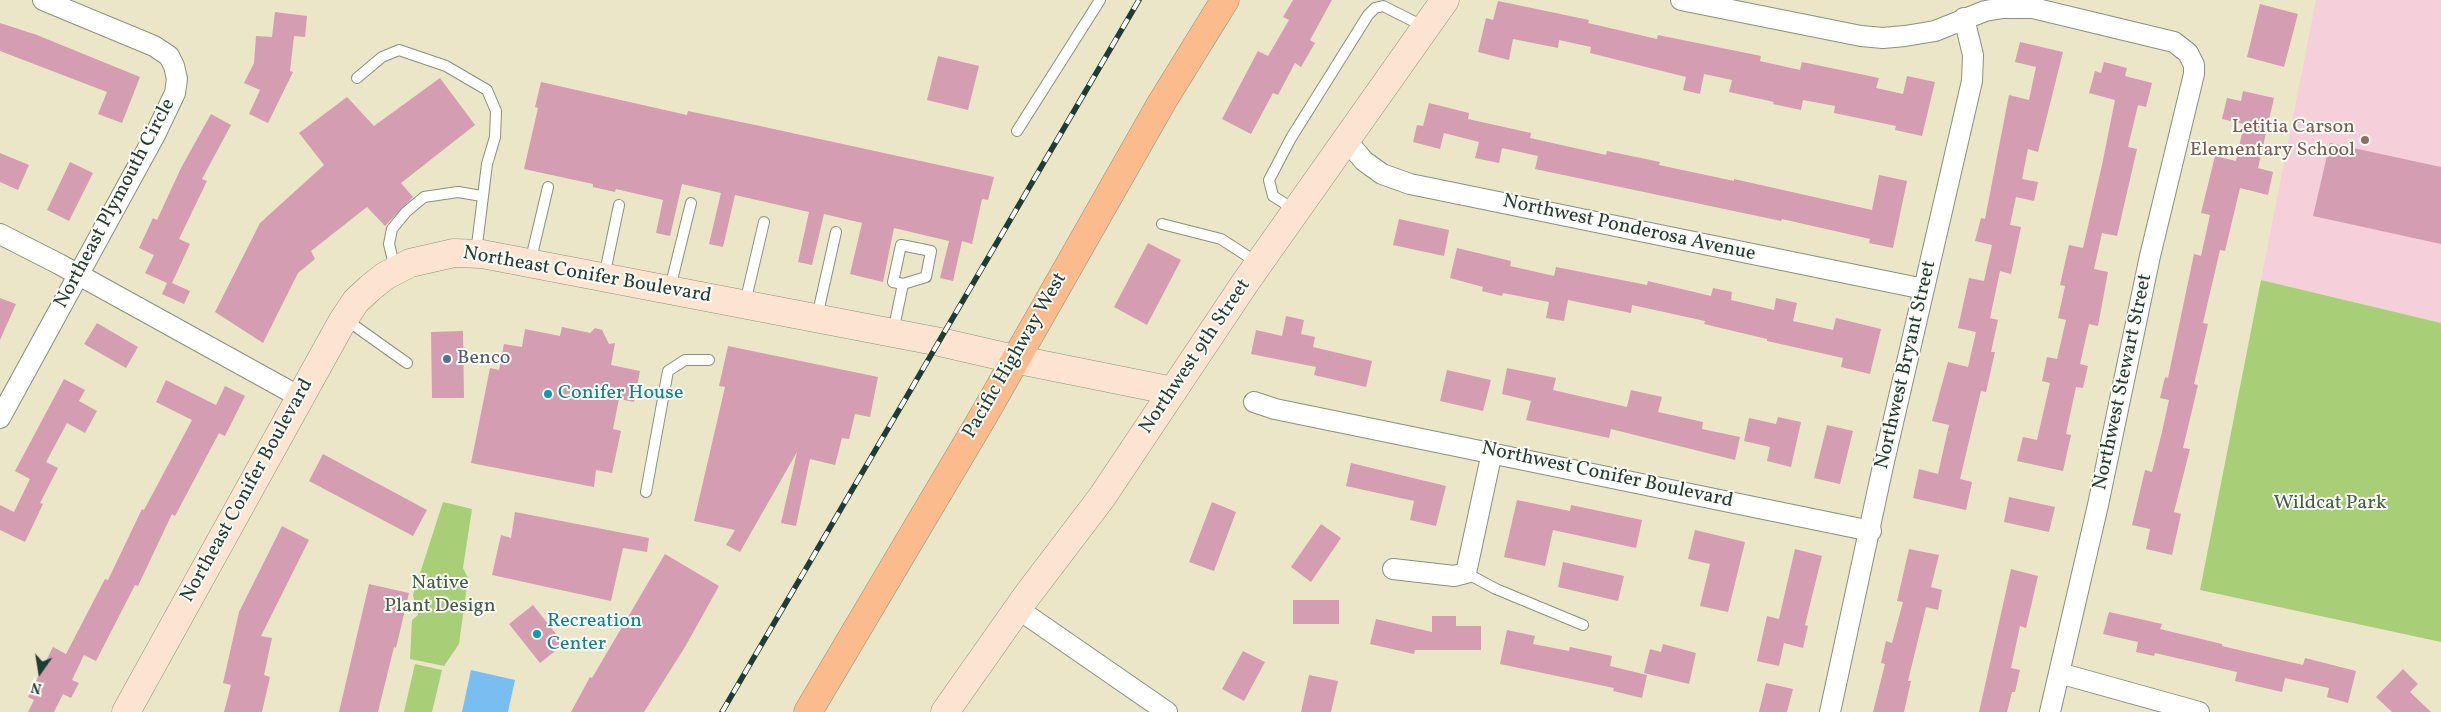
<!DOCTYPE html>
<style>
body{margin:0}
#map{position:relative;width:2441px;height:712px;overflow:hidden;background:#ece6c9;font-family:Vollkorn,serif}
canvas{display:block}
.north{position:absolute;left:15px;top:647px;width:50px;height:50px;-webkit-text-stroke:4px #fdfcf7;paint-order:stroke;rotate:193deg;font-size:14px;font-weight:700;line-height:20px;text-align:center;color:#1f3d34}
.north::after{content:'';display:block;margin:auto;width:18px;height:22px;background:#1f3d34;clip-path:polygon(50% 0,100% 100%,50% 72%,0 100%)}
</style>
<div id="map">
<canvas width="2441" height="712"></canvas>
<div class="north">N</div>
</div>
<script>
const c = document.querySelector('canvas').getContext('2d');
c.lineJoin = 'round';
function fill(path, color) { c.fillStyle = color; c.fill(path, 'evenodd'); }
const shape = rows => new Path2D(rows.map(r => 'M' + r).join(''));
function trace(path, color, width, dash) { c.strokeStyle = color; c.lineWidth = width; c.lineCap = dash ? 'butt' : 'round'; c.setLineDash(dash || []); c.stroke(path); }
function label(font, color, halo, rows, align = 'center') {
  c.font = font + ' Vollkorn,serif'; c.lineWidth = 4; c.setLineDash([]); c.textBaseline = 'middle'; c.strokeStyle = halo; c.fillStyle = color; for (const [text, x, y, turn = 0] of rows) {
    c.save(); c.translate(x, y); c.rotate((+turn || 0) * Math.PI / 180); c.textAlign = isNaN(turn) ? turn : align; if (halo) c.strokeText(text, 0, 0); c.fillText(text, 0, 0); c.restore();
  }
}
fill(shape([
 [2316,0,2441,0,2441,323,2261,280]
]), '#f5cfd9');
fill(shape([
 [2261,280,2441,323,2441,642,2200,590],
 [443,502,472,509,463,568,468,578,459,644,444,666,410,659,412,620,418,615,413,595],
 [415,664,442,670,432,712,404,712]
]), '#a8ce78');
fill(shape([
 [471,670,515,680,508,712,462,712]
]), '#79bef0');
fill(shape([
 [1293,0,1332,0,1310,40,1315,43,1301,67,1295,63,1278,95,1273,93,1251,134,1222,119,1258,51,1268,56,1289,20,1283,17],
 [1498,1,1589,20,1588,23,1657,39,1658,35,1761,56,1760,61,1800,70,1802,62,1879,78,1876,88,1903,94,1907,76,1935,82,1922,136,1895,130,1896,126,1834,113,1835,106,1803,100,1801,110,1773,104,1774,102,1729,92,1732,80,1704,74,1700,94,1683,90,1686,77,1590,53,1591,47,1559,40,1558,48,1513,39,1509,60,1478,52,1486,18,1493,20],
 [2260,4,2298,14,2284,67,2247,57],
 [275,12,307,16,305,37,294,36,290,71,293,72,268,123,249,114,260,90,244,83,254,63,256,36,272,37],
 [0,23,37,35,140,77,122,123,98,114,107,92,0,51],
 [2020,42,2063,52,2038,152,2028,149,2022,179,2038,182,2034,201,2016,197,2010,225,2021,227,2011,274,2000,271,1990,318,1998,320,1991,352,1995,352,1986,392,1981,391,1960,479,1972,482,1966,510,1913,498,1919,469,1938,474,1949,425,1932,421,1948,362,1968,367,1976,332,1958,328,1969,278,1984,281,1992,245,1975,241,1981,218,1985,219,2009,95,2029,100,2036,67,2015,62],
 [938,56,979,66,968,110,927,100],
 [2104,62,2127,68,2125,76,2152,83,2146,107,2138,105,2128,147,2137,149,2117,236,2102,233,2094,269,2108,272,2098,326,2089,324,2080,364,2088,366,2083,388,2076,387,2066,434,2071,435,2063,471,2017,461,2023,437,2037,440,2050,383,2042,381,2047,357,2057,359,2066,320,2058,318,2065,286,2060,285,2069,245,2083,248,2102,165,2115,100,2089,93,2095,71,2101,73],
 [440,78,475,125,401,183,413,197,385,226,367,207,311,251,315,259,298,273,263,343,215,312,260,223,324,165,299,133,347,97,374,126],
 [541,82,687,115,688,111,760,126,994,177,988,200,982,199,972,244,962,241,953,281,940,278,949,241,894,228,883,282,850,274,862,223,824,214,812,265,798,262,809,212,735,195,723,247,709,244,721,193,682,184,670,236,656,233,663,200,616,189,615,192,593,187,593,184,524,169,538,108,535,107],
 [2243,91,2274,98,2258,168,2273,172,2268,195,2240,188,2225,251,2220,250,2203,323,2208,324,2194,384,2198,385,2183,448,2190,449,2174,512,2181,514,2172,555,2146,549,2150,529,2132,525,2145,470,2152,472,2162,432,2169,400,2160,398,2165,377,2168,378,2194,254,2201,256,2210,215,2201,213,2215,156,2236,161,2244,124,2222,119,2227,98,2241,101],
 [1429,103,1469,113,1468,119,1531,133,1530,138,1606,155,1607,151,1660,162,1659,165,1734,181,1734,179,1872,210,1879,175,1907,181,1893,248,1869,243,1870,239,1782,219,1781,221,1535,169,1538,156,1502,148,1499,163,1475,158,1479,142,1444,133,1440,149,1413,142,1417,125,1423,126],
 [211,114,231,125,202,179,207,181,179,239,190,244,172,283,190,291,184,304,162,294,167,283,145,273,154,255,139,248,153,218,157,220,181,168],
 [2330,143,2441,167,2441,244,2313,216],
 [0,153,29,165,18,190,0,182],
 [70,162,93,173,69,221,47,210],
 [1399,219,1449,230,1444,256,1393,245],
 [1148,243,1181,260,1147,325,1114,307],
 [1457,248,1511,261,1510,266,1554,276,1556,267,1647,285,1648,281,1711,296,1713,288,1732,292,1731,300,1774,310,1776,298,1797,303,1793,321,1833,330,1836,318,1881,329,1870,374,1841,367,1843,358,1767,341,1767,339,1704,324,1705,321,1632,305,1631,313,1568,300,1564,321,1546,318,1549,302,1503,293,1502,296,1482,291,1483,287,1450,278],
 [0,298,16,304,0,340],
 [1286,316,1304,320,1301,334,1315,337,1313,347,1372,361,1366,387,1314,375,1316,367,1251,354,1256,330,1282,336],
 [97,323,138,347,126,368,84,344],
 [562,327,590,333,595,328,602,330,609,344,615,343,611,365,640,371,634,402,619,399,613,429,621,431,612,473,596,470,594,487,471,463,490,368,499,370,504,344,522,347,525,329,560,336],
 [463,331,464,398,432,398,431,332],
 [728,346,878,377,870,417,855,414,849,439,842,438,835,465,810,459,796,526,781,523,797,452,740,552,726,545,735,530,694,521,725,387,719,386],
 [1507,368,1556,378,1553,390,1627,407,1631,390,1662,397,1658,412,1703,422,1702,429,1740,437,1735,460,1611,429,1609,438,1526,420,1531,401,1502,394],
 [1447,370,1491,380,1483,411,1440,401],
 [64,379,85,390,79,401,97,411,85,433,67,423,46,462,58,468,40,503,43,504,25,542,0,530,0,505,14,512,30,479,15,471],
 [166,380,216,405,225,386,245,396,225,436,219,433,175,516,172,514,138,586,135,585,96,661,84,655,72,680,79,683,71,698,63,694,54,712,28,712,34,700,28,697,53,647,66,654,105,579,108,580,142,509,144,510,192,420,156,402],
 [1778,417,1801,422,1791,467,1767,461,1770,447,1744,441,1749,418,1776,424],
 [1827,425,1853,431,1840,484,1814,478],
 [323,454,427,510,413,536,309,481],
 [1351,463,1446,486,1436,526,1410,520,1414,501,1346,486],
 [2009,497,2055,507,2049,532,2004,522],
 [1517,500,1570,511,1571,505,1642,520,1636,548,1553,530,1545,566,1504,557],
 [1212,502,1236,512,1214,571,1189,562],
 [515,512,649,538,647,552,623,548,611,601,492,575,501,535,511,538],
 [1321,524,1341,538,1311,582,1291,567],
 [282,526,309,540,261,636,272,638,264,675,270,677,262,712,224,712,231,685,223,683,239,612],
 [1695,530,1745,542,1728,612,1700,606,1710,564,1688,559],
 [1795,549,1822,556,1805,625,1808,626,1803,648,1784,643,1779,666,1757,661,1767,616,1779,619],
 [1909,549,1939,555,1931,587,1942,590,1938,610,1926,607,1908,681,1911,681,1904,712,1873,712,1885,664,1881,663,1886,641,1892,643,1903,602,1897,601],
 [665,554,719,586,685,647,644,712,571,712,590,677,592,678],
 [1563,562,1624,576,1618,601,1558,587],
 [2011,569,2038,576,2026,628,2020,626,2011,668,2020,670,2015,692,2012,692,2007,712,1979,712],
 [369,584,409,593,396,648,394,647,378,712,339,712],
 [1293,600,1339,600,1339,624,1293,624],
 [533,605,564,644,540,663,509,624],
 [2109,612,2162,624,2160,629,2222,644,2222,646,2303,665,2305,658,2356,671,2348,703,2327,697,2329,688,2285,678,2282,692,2235,681,2237,672,2155,653,2154,656,2136,652,2138,642,2103,634],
 [1432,616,1456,616,1456,626,1481,626,1481,650,1415,650,1414,654,1370,644,1376,619,1432,632],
 [1507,630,1535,636,1533,644,1569,651,1570,647,1612,656,1610,666,1647,675,1642,698,1613,691,1614,688,1500,664],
 [1663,644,1696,653,1689,684,1644,673,1650,649,1661,652],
 [1243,651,1265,662,1244,701,1222,689],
 [2403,669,2418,684,2410,692,2431,712,2392,712,2376,697],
 [1309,675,1338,681,1331,712,1301,712],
 [1766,683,1793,689,1787,712,1759,712]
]), '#d49db1');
const lane = shape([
 [357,78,382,57,399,50,446,66,487,90,496,111,495,137,487,164,476,253],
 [1017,131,1100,0],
 [1295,210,1273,196,1269,180,1291,138,1368,15,1375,8,1383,6,1425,27],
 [1162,224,1221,239,1258,263],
 [530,263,548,187],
 [395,269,389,244,392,229,406,212,424,197,458,192,482,196],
 [604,277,619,205],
 [670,288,691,203],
 [745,303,764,222],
 [817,317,836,232],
 [345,319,407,363],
 [893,332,903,284,893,282,901,245,931,251,926,277,903,284],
 [646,492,668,371,685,360,709,360],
 [1466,573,1496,589,1583,625]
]);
const street = shape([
 [1681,0,1861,36,1883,38,1905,36,1935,31,1985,11,2003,8,2033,8,2174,42,2188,53,2194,65,2194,74,2150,256,2098,505,2050,712],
 [1347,141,1364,161,1382,174,1410,184,1924,289],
 [0,234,59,264,300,397],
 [1254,402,1275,409,1871,531],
 [0,418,155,135,175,93,177,79,174,66,169,56,154,46,43,0],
 [1393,569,1454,576,1466,573,1492,452],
 [1018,609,1167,712],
 [2059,673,2199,712],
 [1830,712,1883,466,1972,81,1973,55,1964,18]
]);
const secondary = shape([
 [126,712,342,322,356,301,370,288,385,276,410,263,454,253,482,254,940,342,1014,359,1173,391],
 [945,712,1026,597,1102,497,1245,283,1445,0]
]);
const highway = shape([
 [808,712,984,415,1162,102,1225,0]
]);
trace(lane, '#86927e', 12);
trace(street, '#86927e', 22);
trace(secondary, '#86927e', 29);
trace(highway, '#86927e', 29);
trace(lane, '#fff', 10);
trace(street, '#fff', 20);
trace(secondary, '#fde4d1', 28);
trace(highway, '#fbbb8c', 28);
const rail = shape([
 [722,712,1139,0]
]);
trace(rail, '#1f3d34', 5.5);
trace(rail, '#fdfcf7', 4, [11]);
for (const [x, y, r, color] of [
 [2365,140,5,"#8d6e63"],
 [447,359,5,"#5c6f8a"],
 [548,394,5,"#0f9aa8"],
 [537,634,5,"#0f9aa8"]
]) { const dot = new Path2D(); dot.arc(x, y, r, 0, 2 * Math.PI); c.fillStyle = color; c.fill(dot); trace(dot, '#fdfcf7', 2); }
label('20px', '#785e54', '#fdfcf7', [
 ["Letitia Carson",2355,128],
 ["Elementary School",2355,151]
], 'right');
label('20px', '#1f3d34', '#fdfcf7', [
 ["Northeast Plymouth Circle",116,204,-62],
 ["Northwest Ponderosa Avenue",1629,229,12],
 ["Northeast Conifer Boulevard",587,276,10],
 ["Pacific Highway West",1016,356,-60],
 ["Northwest 9th Street",1196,357,-56],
 ["Northwest Bryant Street",1907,365,-77],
 ["Northwest Stewart Street",2124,382,-78],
 ["Northwest Conifer Boulevard",1607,476,12],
 ["Northeast Conifer Boulevard",248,491,-61]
]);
label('20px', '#4e5e75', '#fdfcf7', [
 ["Benco",457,359]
], 'left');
label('20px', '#0d838f', '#fdfcf7', [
 ["Conifer House",558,394],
 ["Recreation",547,622],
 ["Center",547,645]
], 'left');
label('20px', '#416145', '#fdfcf7', [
 ["Wildcat Park",2330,504],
 ["Native",440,584],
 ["Plant Design",440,607]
]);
</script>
